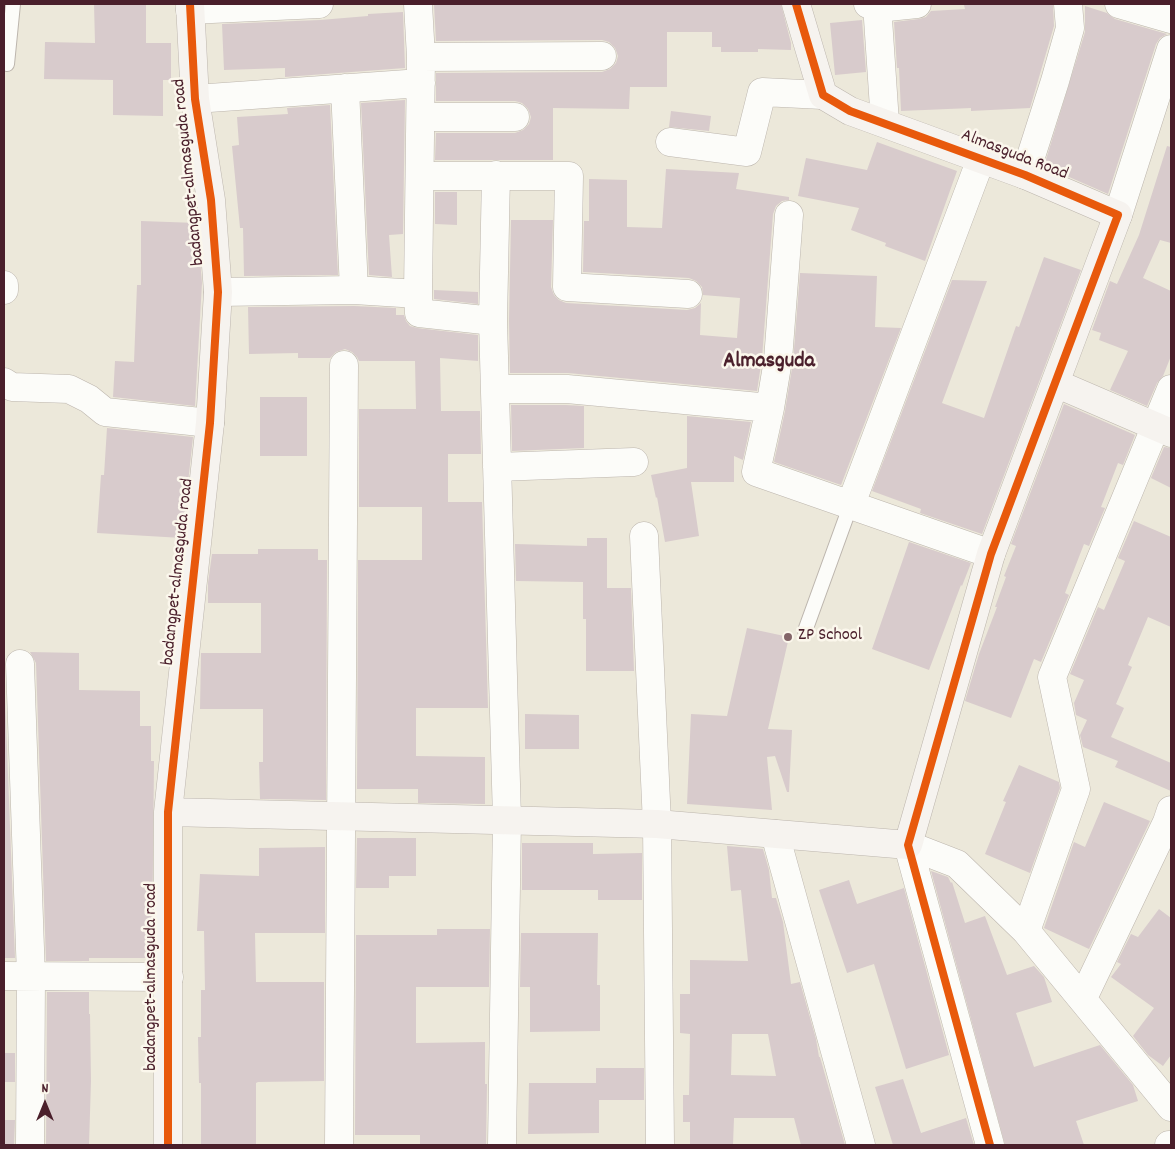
<!DOCTYPE html>
<style>
body{margin:0}
#map{position:relative;width:1175px;height:1149px;overflow:hidden;background:#ece8da;font-family:Dekko,sans-serif}
canvas{display:block}
.frame{position:absolute;inset:0;border:5px solid #4a1f2b;pointer-events:none}
.north{position:absolute;left:20px;top:1079px;width:50px;height:50px;-webkit-text-stroke:4px #fbf7ec;paint-order:stroke;rotate:0deg;font-size:14px;font-weight:700;line-height:20px;text-align:center;color:#4a1f2b}
.north::after{content:'';display:block;margin:auto;width:18px;height:22px;background:#4a1f2b;clip-path:polygon(50% 0,100% 100%,50% 72%,0 100%)}
</style>
<div id="map">
<canvas width="1175" height="1149"></canvas>
<div class="frame"></div>
<div class="north">N</div>
</div>
<script>
const c = document.querySelector('canvas').getContext('2d');
c.lineJoin = 'round';
function fill(path, color) { c.fillStyle = color; c.fill(path, 'evenodd'); }
const shape = rows => new Path2D(rows.map(r => 'M' + r).join(''));
function trace(path, color, width, dash) { c.strokeStyle = color; c.lineWidth = width; c.lineCap = dash ? 'butt' : 'round'; c.setLineDash(dash || []); c.stroke(path); }
function label(font, color, halo, rows, align = 'center') {
  c.font = font + ' Dekko,sans-serif'; c.lineWidth = 5; c.setLineDash([]); c.textBaseline = 'middle'; c.strokeStyle = halo; c.fillStyle = color; for (const [text, x, y, turn = 0] of rows) {
    c.save(); c.translate(x, y); c.rotate((+turn || 0) * Math.PI / 180); c.textAlign = isNaN(turn) ? turn : align; if (halo) c.strokeText(text, 0, 0); c.fillText(text, 0, 0); c.restore();
  }
}
fill(shape([
 [94,4,146,4,146,43,171,43,171,80,163,80,163,116,113,115,113,80,44,79,45,42,95,43],
 [470,4,781,4,791,43,791,50,758,49,758,52,721,52,721,47,712,47,712,32,667,32,667,87,630,87,629,109,553,108,553,160,435,160,436,133,515,133,523,130,529,124,531,117,528,109,522,103,515,101,436,101,436,73,602,72,610,69,616,63,618,56,615,48,609,42,602,40,436,41,434,5],
 [992,4,1053,4,1054,26,1030,108,971,111,971,108,901,111,899,68,897,68,894,22,919,19,926,17,931,11,965,9,964,5],
 [1085,6,1107,13,1115,19,1167,34,1160,38,1156,44,1108,194,1044,166,1085,32],
 [403,12,405,68,285,77,285,68,224,70,222,24,320,20,368,16,368,14],
 [862,20,866,72,835,75,830,23],
 [405,100,403,234,389,235,392,277,369,275,361,103],
 [330,105,338,275,244,276,243,228,240,228,232,146,239,145,237,117,288,114,287,108],
 [671,111,711,116,709,131,669,127],
 [877,142,957,171,925,261,885,246,886,243,851,230,859,208,798,196,806,158,867,170],
 [1167,146,1171,147,1171,243,1160,240,1143,278,1171,291,1171,356,1163,376,1157,383,1147,406,1110,390,1128,351,1099,340,1101,333,1092,330,1110,281,1117,284,1139,235],
 [666,169,739,173,736,189,789,197,789,200,782,201,776,206,773,214,762,358,757,391,568,373,510,373,509,321,511,220,553,220,551,287,554,295,559,300,566,303,687,310,695,308,701,303,700,335,737,338,740,298,703,295,702,287,696,281,689,278,583,272,584,221,589,221,589,179,627,180,627,227,662,228],
 [435,192,457,192,457,225,435,224],
 [141,221,197,223,202,283,195,406,113,397,115,361,134,362,137,285,141,285],
 [1044,257,1081,270,982,534,920,513,921,509,872,491,952,280,987,281,942,403,984,418,1016,326,1019,327],
 [800,273,877,276,875,327,901,328,841,485,774,462,785,411,793,362],
 [434,290,478,292,478,304,434,299],
 [354,306,396,308,396,315,404,315,406,321,410,326,417,328,478,335,478,361,440,358,441,411,480,411,481,454,448,454,448,502,482,502,488,708,416,708,416,756,485,757,485,804,418,803,418,789,357,789,358,560,422,560,422,507,359,507,359,409,416,409,415,361,359,361,357,357,352,352,345,349,336,352,330,358,298,358,298,353,249,354,248,307],
 [260,397,307,397,307,456,260,456],
 [1064,404,1135,435,1123,465,1118,463,1101,507,1105,508,1089,546,1084,544,1065,593,1069,595,1041,662,1034,659,1011,718,965,701,979,654,997,607,995,607,1006,577,1004,576,1016,546,1011,544],
 [511,405,566,405,584,406,584,448,512,451],
 [687,416,751,422,743,460,734,456,734,482,691,482,699,536,665,542,657,497,656,498,651,475,687,468],
 [107,428,193,437,182,538,97,533,101,475,104,475],
 [1164,447,1171,448,1171,488,1151,478],
 [1134,521,1171,537,1171,627,1148,617,1128,665,1132,667,1116,704,1124,708,1111,737,1171,763,1171,791,1115,767,1118,761,1083,747,1080,735,1087,720,1076,715,1074,703,1084,680,1070,674,1098,607,1104,610,1125,561,1118,558],
 [587,538,607,538,607,588,631,588,634,671,586,671,586,619,583,619,583,582,516,581,515,544,587,546],
 [909,542,971,563,962,586,961,585,929,670,872,649],
 [258,549,318,549,318,560,327,560,326,800,260,799,259,762,263,762,263,709,200,709,201,653,261,653,261,603,208,603,208,583,212,554,258,554],
 [747,628,789,637,768,729,792,730,789,792,787,792,775,756,767,757,772,810,687,804,691,714,727,716],
 [30,652,79,653,79,690,140,691,140,726,151,726,151,761,154,761,152,958,89,958,89,961,46,961,36,663],
 [4,696,5,696,15,958,4,958],
 [525,714,579,715,579,749,525,749],
 [1019,765,1059,782,1060,788,1030,873,985,854,1006,802,1003,801],
 [1104,802,1150,821,1089,949,1044,928,1074,842,1085,847],
 [357,838,416,838,416,876,389,876,389,888,356,888],
 [522,843,593,843,593,854,642,853,642,900,598,900,598,890,522,890],
 [727,846,763,849,769,870,772,898,776,898,783,922,791,984,800,982,816,1039,819,1057,820,1057,845,1145,801,1145,794,1118,734,1118,733,1145,690,1145,690,1122,683,1122,683,1095,689,1095,690,1034,680,1033,680,994,690,994,690,960,748,961,741,890,731,891],
 [732,1034,768,1034,776,1076,731,1075],
 [325,847,325,933,255,933,256,982,324,982,324,1081,258,1082,256,1083,256,1145,201,1145,201,1083,199,1083,198,1037,201,1037,201,990,205,990,204,931,197,931,200,874,259,876,259,848],
 [931,871,948,877,951,883,952,882,965,923,985,916,1007,975,1034,966,1044,977,1052,1002,1016,1013,1034,1067,1100,1045,1133,1085,1138,1101,1076,1121,1084,1145,1005,1145],
 [849,880,857,904,904,888,949,1055,906,1069,874,964,847,973,819,890],
 [1159,909,1171,918,1171,1055,1163,1066,1148,1055,1133,1036,1154,1008,1111,977,1121,964,1117,962,1131,934,1138,937],
 [437,929,490,929,489,987,416,987,416,1043,485,1042,485,1084,487,1084,486,1145,420,1145,420,1135,355,1135,356,935,437,935],
 [521,933,598,933,597,985,600,985,600,1031,530,1032,530,987,520,987],
 [47,992,89,992,89,1014,90,1014,91,1081,89,1145,46,1145],
 [4,1053,15,1053,15,1082,4,1082],
 [596,1068,644,1068,644,1100,599,1100,599,1133,528,1134,529,1083,596,1083],
 [903,1079,921,1133,966,1118,974,1145,893,1145,875,1087],
 [4,1120,15,1120,14,1145,4,1145]
]), '#d8cbcc');
const lane = shape([
 [7,64,13,4],
 [805,631,851,504]
]);
const street = shape([
 [868,4,878,8,917,4],
 [877,4,885,123],
 [1119,4,1171,19],
 [190,10,319,4],
 [421,57,602,56],
 [345,88,354,290],
 [195,99,421,83],
 [421,117,515,117],
 [670,142,747,152,762,92,823,95],
 [496,175,493,321,507,819,502,1145],
 [1025,175,1055,81,1070,28,1068,4],
 [420,176,569,176,567,287,688,294],
 [789,215,778,360,770,408,756,472,991,554],
 [1118,215,1171,49],
 [4,290,4,285],
 [218,292,354,290,418,294,421,57,418,4],
 [418,294,419,313,493,321],
 [4,382,12,387,69,389,89,399,105,412,210,423],
 [495,389,567,389,770,408],
 [497,467,634,462],
 [851,504,981,159],
 [644,536,657,824,660,1145],
 [20,664,31,977,30,1145],
 [775,834,861,1145],
 [908,845,957,864,1026,931,1171,1107],
 [908,845,990,1145],
 [1026,931,1076,789,1052,677,1171,389],
 [4,976,169,977],
 [1083,998,1167,822,1171,810],
 [339,1145,344,365],
 [1169,1145,1171,1145]
]);
const secondary = shape([
 [1055,383,1171,433],
 [168,812,657,824,908,845,991,554,1118,215,1025,175,850,111,823,95,796,4],
 [168,1145,168,812,210,423,218,292,211,200,195,99,190,4]
]);
trace(lane, '#bcb5ad', 16);
trace(street, '#bcb5ad', 29);
trace(secondary, '#bcb5ad', 29);
trace(lane, '#fcfcf9', 14);
trace(street, '#fcfcf9', 28);
trace(secondary, '#f6f3ef', 28);
trace(shape([
 [796,4,823,95,850,111,1025,175,1118,215,991,554,908,845,990,1145],
 [168,1145,168,812,210,423,218,292,211,200,195,99,190,4]
]), '#e8590c', 8);
for (const [x, y, r, color] of [
 [788,637,5,"#836568"]
]) { const dot = new Path2D(); dot.arc(x, y, r, 0, 2 * Math.PI); c.fillStyle = color; c.fill(dot); trace(dot, '#fbf7ec', 2); }
label('18px', '#4a1f2b', '#fbf7ec', [
 ["Almasguda Road",1014,156,21],
 ["badangpet-almasguda road",190,172,-96],
 ["badangpet-almasguda road",179,572,-84],
 ["badangpet-almasguda road",153,977,-90]
]);
label('18px', '#4a1f2b', '#fbf7ec', [
 ["ZP School",798,637]
], 'left');
label('bold 22px', '#4a1f2b', '#fbf7ec', [
 ["Almasguda",769,363]
]);
</script>
